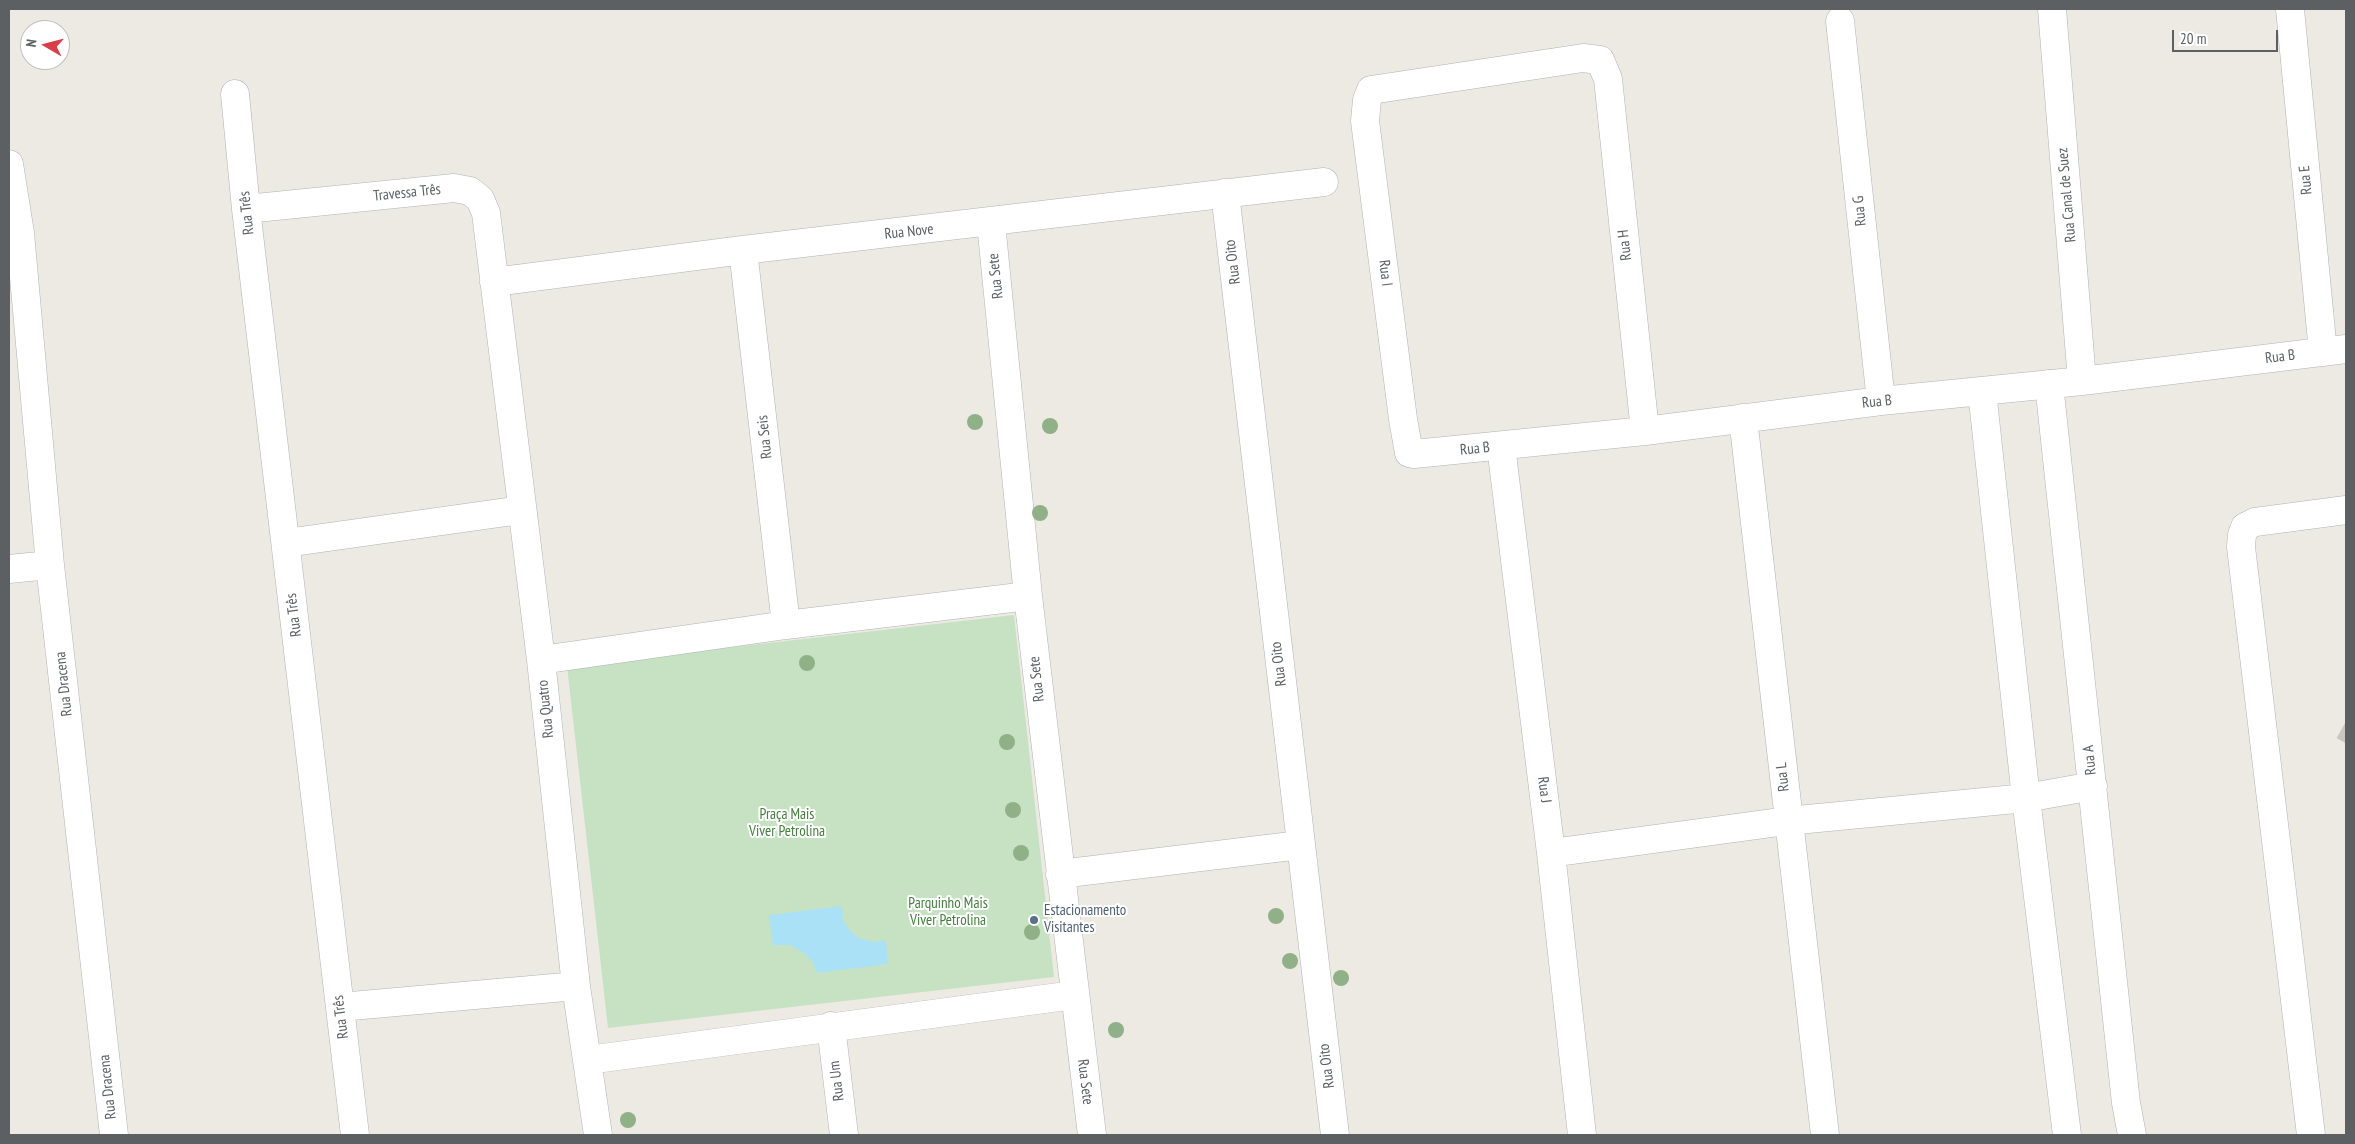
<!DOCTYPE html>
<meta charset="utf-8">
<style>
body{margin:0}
#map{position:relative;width:2355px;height:1144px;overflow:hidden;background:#edeae4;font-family:"PT Sans Narrow",sans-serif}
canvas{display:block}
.frame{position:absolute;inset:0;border:10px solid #5c6063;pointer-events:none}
.north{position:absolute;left:20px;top:20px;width:50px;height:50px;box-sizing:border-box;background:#fff;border:1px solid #bebfc1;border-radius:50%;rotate:278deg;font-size:14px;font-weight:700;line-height:20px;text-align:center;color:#5c6063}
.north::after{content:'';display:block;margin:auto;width:18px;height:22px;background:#d83f49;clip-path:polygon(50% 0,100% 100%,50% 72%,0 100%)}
.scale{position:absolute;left:2172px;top:30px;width:106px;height:22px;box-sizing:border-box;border:2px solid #5c6063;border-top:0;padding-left:6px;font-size:15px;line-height:18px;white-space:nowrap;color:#5c6063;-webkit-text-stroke:4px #fff;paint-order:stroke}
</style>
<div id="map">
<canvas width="2355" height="1144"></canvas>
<div class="frame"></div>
<div class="north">N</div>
<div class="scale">20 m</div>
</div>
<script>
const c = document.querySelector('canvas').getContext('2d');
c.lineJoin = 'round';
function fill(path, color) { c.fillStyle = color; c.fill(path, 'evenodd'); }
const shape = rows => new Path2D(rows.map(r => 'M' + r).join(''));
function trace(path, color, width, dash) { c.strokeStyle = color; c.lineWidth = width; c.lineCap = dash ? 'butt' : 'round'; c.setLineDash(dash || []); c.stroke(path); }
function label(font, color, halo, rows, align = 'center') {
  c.font = font + ' "PT Sans Narrow",sans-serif'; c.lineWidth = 4; c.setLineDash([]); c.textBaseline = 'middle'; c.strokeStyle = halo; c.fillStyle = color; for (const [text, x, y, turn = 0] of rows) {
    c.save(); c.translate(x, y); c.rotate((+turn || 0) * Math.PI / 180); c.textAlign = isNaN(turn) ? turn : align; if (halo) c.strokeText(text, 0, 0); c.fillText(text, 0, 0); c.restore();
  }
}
fill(shape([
 [1014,615,1054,977,608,1028,567,666]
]), '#c7e2c3');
fill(shape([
 [842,906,843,921,853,934,861,939,874,942,886,940,888,964,817,973,812,961,805,954,790,945,773,945,769,915]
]), '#aae1f7');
const building = shape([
 [2346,722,2346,743,2337,738,2346,722]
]);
fill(building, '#c9c5c0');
trace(building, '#d1cac3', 1);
const minor = shape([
 [2052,9,2082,381],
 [2290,9,2323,352],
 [1840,21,1881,401],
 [235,94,246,209,355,1135],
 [9,164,20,233,50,565,114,1135],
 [1225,193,1335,1135],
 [246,209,454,188,470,191,480,199,486,213,541,660,576,986,598,1135],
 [991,223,1028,596,1092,1135],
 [743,250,786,625],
 [494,282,743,250,1324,182],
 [2049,384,2126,1103,2132,1135],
 [1982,391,2026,798,2067,1135],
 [1743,418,1825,1135],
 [1645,431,1608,79,1600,60,1583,58,1371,90,1367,100,1365,121,1403,419,1409,453,1414,454,1645,431,1881,401,2082,381,2346,349],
 [1501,446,1551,853,1582,1135],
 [286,543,521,510],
 [9,569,50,565],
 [541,660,786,625,1028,596],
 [1551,853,1787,821,2026,798,2093,786],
 [1060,874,1300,845],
 [340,1007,576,986],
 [831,1026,844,1135],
 [588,1060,1074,995],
 [2311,1135,2241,547,2242,535,2245,527,2255,522,2346,510]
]);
trace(minor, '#afb2b5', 29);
trace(minor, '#fff', 28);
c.fillStyle = '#90b088';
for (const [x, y] of [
 [975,422],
 [1050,426],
 [1040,513],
 [807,663],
 [1007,742],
 [1013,810],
 [1021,853],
 [1276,916],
 [1032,932],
 [1290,961],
 [1341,978],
 [1116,1030],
 [628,1120]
]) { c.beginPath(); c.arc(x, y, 8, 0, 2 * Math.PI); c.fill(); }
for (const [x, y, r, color] of [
 [1034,920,5,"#5c6f8a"]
]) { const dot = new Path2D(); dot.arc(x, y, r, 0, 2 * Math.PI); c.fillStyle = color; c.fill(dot); trace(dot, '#fff', 2); }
label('15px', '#5c6063', '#fff', [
 ["Rua E",2306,180,-95],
 ["Travessa Três",407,193,-6],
 ["Rua Canal de Suez",2067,195,-95],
 ["Rua G",1860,211,-96],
 ["Rua Três",247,213,-96],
 ["Rua Nove",909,232,-6],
 ["Rua H",1625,245,-96],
 ["Rua Oito",1233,262,-97],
 ["Rua I",1385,273,83],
 ["Rua Sete",996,276,-96],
 ["Rua B",2280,357,-7],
 ["Rua B",1877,402,-6],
 ["Rua Seis",765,437,-96],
 ["Rua B",1475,449,-6],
 ["Rua Três",294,615,-97],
 ["Rua Oito",1279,664,-97],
 ["Rua Sete",1037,679,-96],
 ["Rua Dracena",64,684,-96],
 ["Rua Quatro",546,709,-96],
 ["Rua A",2090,760,-96],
 ["Rua L",1783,777,-96],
 ["Rua J",1544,790,83],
 ["Rua Três",341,1017,-97],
 ["Rua Oito",1327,1066,-97],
 ["Rua Um",837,1081,-97],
 ["Rua Sete",1085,1082,83],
 ["Rua Dracena",108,1087,-96]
]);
label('15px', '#44813d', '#fff', [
 ["Praça Mais",787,815],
 ["Viver Petrolina",787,832],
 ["Parquinho Mais",948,904],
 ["Viver Petrolina",948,921]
]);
label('15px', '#4e5e75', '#fff', [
 ["Estacionamento",1044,911],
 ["Visitantes",1044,928]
], 'left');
</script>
